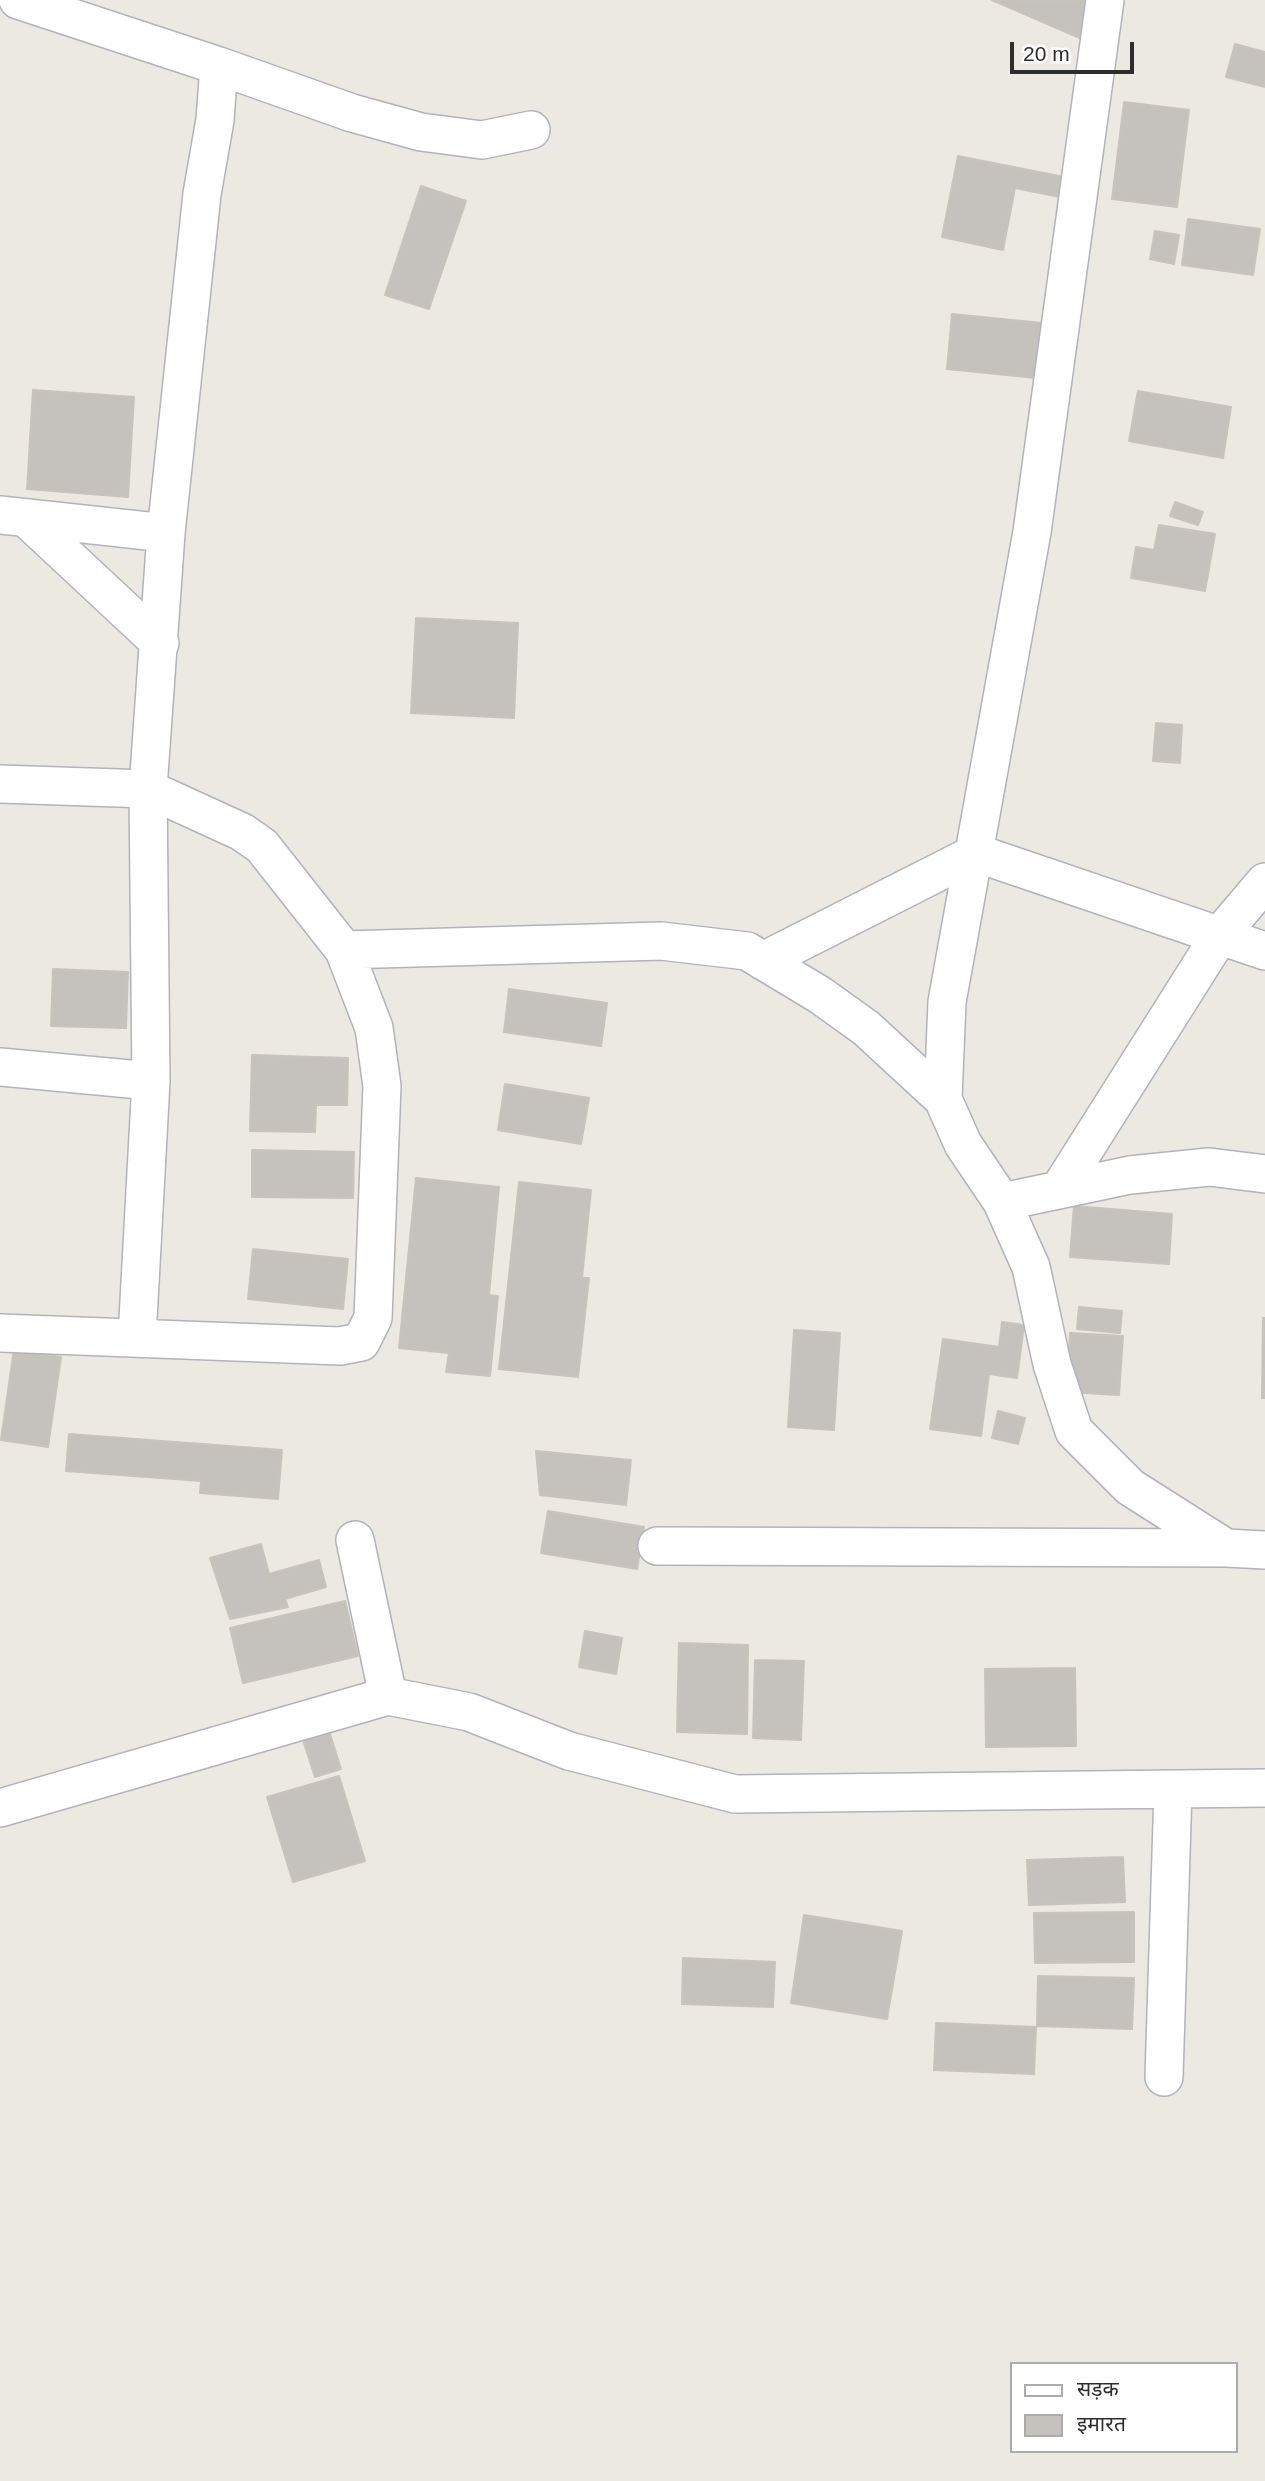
<!DOCTYPE html>
<meta charset="utf-8">
<style>
body{margin:0}
#map{position:relative;width:1265px;height:2481px;overflow:hidden;background:#ece8e2;font-family:Helvetica,"Noto Sans Devanagari",sans-serif}
canvas{display:block}
.legend{position:absolute;left:1010px;top:2362px;width:228px;height:91px;box-sizing:border-box;background:#fff;border:2px solid #ababab;margin:0;padding:9px 12px;list-style:none;font-size:21px;color:#2d2d2d}
.legend li{display:flex;align-items:center;gap:14px;height:35px}
.legend b{width:35px;border:2px solid #ababab}
.scale{position:absolute;left:1010px;top:42px;width:124px;height:32px;box-sizing:border-box;border:4px solid #2d2d2d;border-top:0;padding-left:9px;font-size:21px;line-height:24px;white-space:nowrap;color:#2d2d2d;-webkit-text-stroke:5px #fff;paint-order:stroke}
</style>
<div id="map">
<canvas width="1265" height="2481"></canvas>
<ul class="legend">
<li><b style="height:9px;background:#fff"></b>सड़क</li>
<li><b style="height:19px;background:#c5c2bd"></b>इमारत</li>
</ul>
<div class="scale">20 m</div>
</div>
<script>
const c = document.querySelector('canvas').getContext('2d');
c.lineJoin = 'round';
function fill(path, color) { c.fillStyle = color; c.fill(path, 'evenodd'); }
const shape = rows => new Path2D(rows.map(r => 'M' + r).join(''));
function trace(path, color, width, dash) { c.strokeStyle = color; c.lineWidth = width; c.lineCap = dash ? 'butt' : 'round'; c.setLineDash(dash || []); c.stroke(path); }
const building = shape([
 [992,0,1099,0,1082,39,992,0],
 [1235,44,1265,52,1265,87,1226,77,1235,44],
 [1124,102,1189,110,1177,207,1112,199,1124,102],
 [958,156,1064,177,1060,197,1015,188,1003,250,942,237,958,156],
 [421,186,466,201,429,309,385,295,421,186],
 [1188,219,1260,229,1253,275,1182,265,1188,219],
 [1155,231,1179,235,1174,264,1150,259,1155,231],
 [952,314,1042,323,1036,378,947,369,952,314],
 [33,390,134,397,128,497,27,489,33,390],
 [1138,391,1231,407,1223,458,1129,441,1138,391],
 [1175,502,1203,512,1198,525,1170,516,1175,502],
 [1159,525,1215,534,1205,591,1131,578,1136,547,1154,550,1159,525],
 [416,618,518,623,514,718,411,713,416,618],
 [1156,723,1182,725,1180,763,1153,761,1156,723],
 [53,969,128,972,126,1028,51,1026,53,969],
 [509,989,607,1003,601,1046,504,1032,509,989],
 [252,1055,348,1058,347,1105,316,1105,315,1132,250,1131,252,1055],
 [505,1084,589,1098,581,1144,498,1130,505,1084],
 [252,1150,354,1152,353,1198,252,1197,252,1150],
 [416,1178,499,1187,489,1295,498,1296,490,1376,446,1372,449,1353,399,1348,416,1178],
 [519,1182,591,1190,582,1278,589,1278,578,1377,499,1369,519,1182],
 [1074,1206,1172,1214,1169,1264,1070,1257,1074,1206],
 [253,1249,348,1259,343,1309,248,1299,253,1249],
 [1079,1307,1122,1311,1120,1333,1077,1329,1079,1307],
 [1263,1318,1265,1318,1265,1398,1262,1398,1263,1318],
 [1002,1322,1024,1325,1017,1378,989,1374,981,1436,930,1429,943,1339,999,1347,1002,1322],
 [794,1330,840,1333,834,1430,788,1427,794,1330],
 [1070,1333,1123,1336,1119,1395,1067,1392,1070,1333],
 [14,1349,61,1357,48,1447,1,1440,14,1349],
 [998,1411,1025,1418,1018,1444,992,1438,998,1411],
 [69,1434,282,1450,278,1499,200,1493,201,1481,66,1471,69,1434],
 [536,1451,631,1460,626,1505,540,1495,536,1451],
 [548,1511,644,1527,637,1569,541,1553,548,1511],
 [261,1544,269,1574,319,1560,326,1587,285,1599,288,1607,230,1619,210,1558,261,1544],
 [345,1601,358,1656,243,1683,230,1628,345,1601],
 [585,1631,622,1638,616,1674,579,1667,585,1631],
 [679,1643,748,1645,747,1734,677,1732,679,1643],
 [755,1660,804,1661,801,1740,753,1738,755,1660],
 [1075,1668,1076,1746,986,1747,985,1669,1075,1668],
 [329,1731,341,1769,315,1777,303,1740,329,1731],
 [339,1776,365,1861,293,1882,267,1797,339,1776],
 [1123,1857,1125,1902,1029,1905,1027,1860,1123,1857],
 [1134,1912,1134,1962,1035,1963,1034,1913,1134,1912],
 [804,1915,902,1931,887,2019,791,2003,804,1915],
 [683,1958,775,1962,773,2007,682,2004,683,1958],
 [1038,1976,1134,1978,1132,2029,1037,2026,1038,1976],
 [936,2023,1036,2027,1034,2074,934,2070,936,2023]
]);
fill(building, '#c5c2bd');
trace(building, '#c8c4bb', 2);
const street = shape([
 [18,0,219,66,215,120,202,194,166,533],
 [1105,0,1032,532,947,1002,943,1099,963,1144,1002,1202,1031,1267,1052,1364,1074,1431,1130,1487,1226,1548,1265,1550],
 [219,66,352,113,421,132,482,140,531,130],
 [0,515,166,533,148,789,151,1081,137,1338],
 [26,518,160,643],
 [0,784,148,789,242,832,262,846,344,950,374,1028,382,1086,373,1318,361,1342,340,1346,0,1333],
 [344,950,661,941,747,951,820,995,866,1028,943,1099],
 [763,961,976,853,1265,951],
 [0,1067,151,1081],
 [1059,1190,1220,935,1265,882],
 [1002,1202,1130,1175,1209,1167,1265,1174],
 [355,1540,388,1696],
 [657,1546,1226,1548],
 [0,1808,388,1696,469,1712,569,1751,735,1794,1265,1788],
 [1164,2077,1173,1790]
]);
trace(street, '#b2b3bb', 40);
trace(street, '#fff', 37);
</script>
